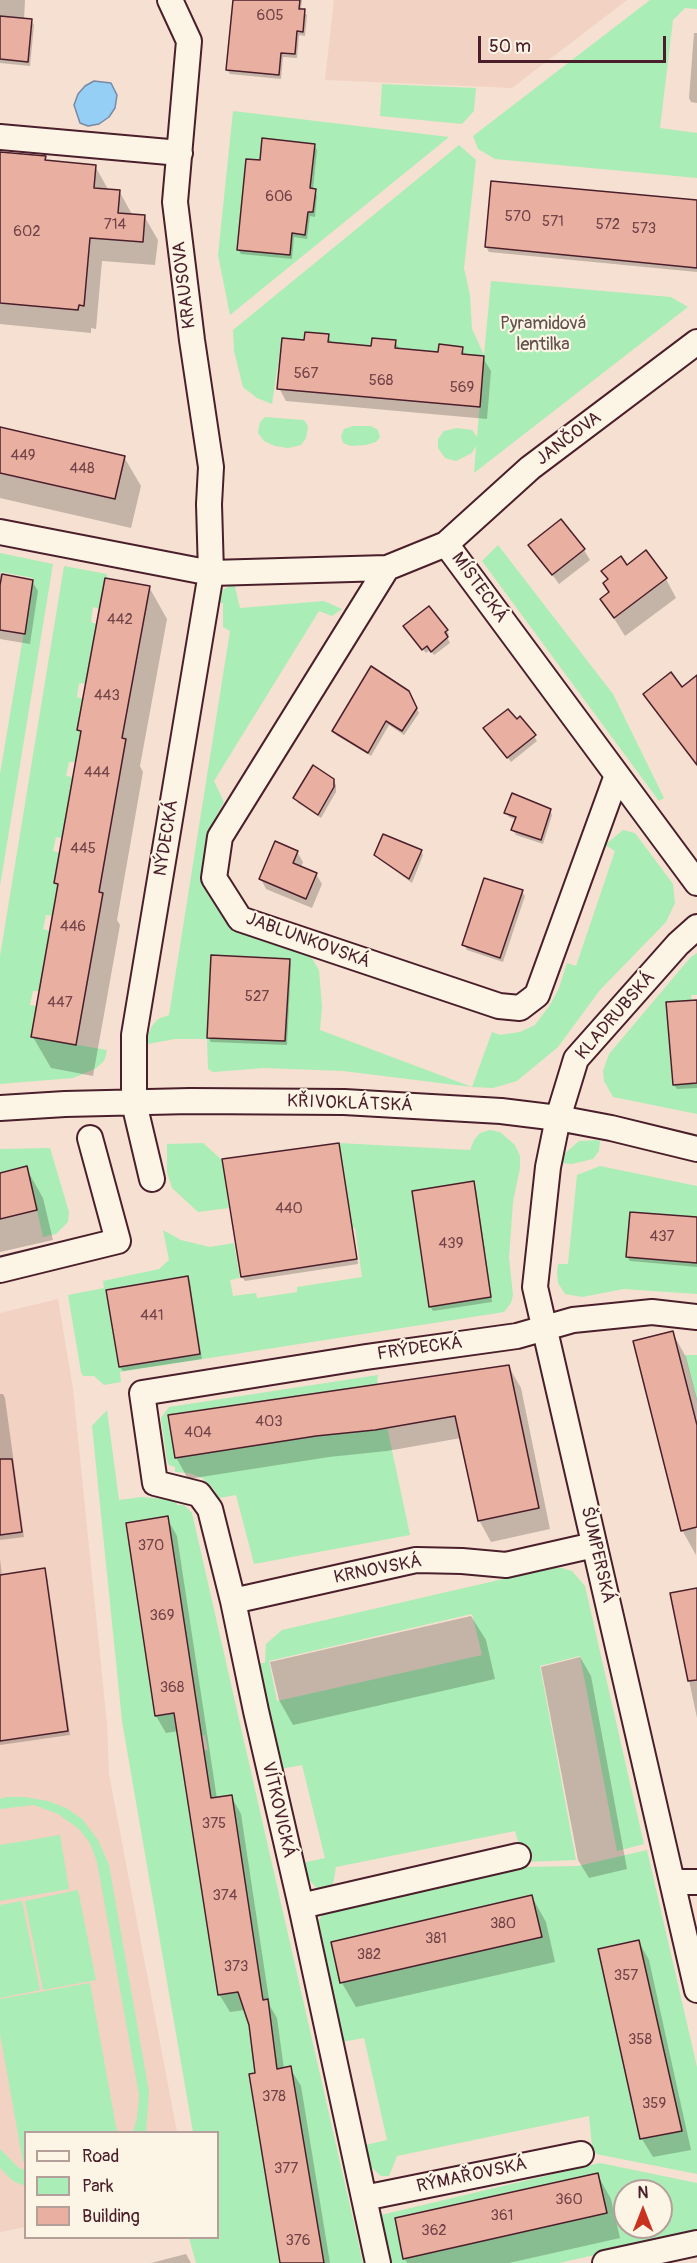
<!DOCTYPE html>
<meta charset="utf-8">
<style>
body{margin:0}
#map{position:relative;width:697px;height:2263px;overflow:hidden;background:#f6e0d1;font-family:Pangolin,sans-serif}
canvas{display:block}
.legend{position:absolute;left:24px;top:2131px;width:195px;height:108px;box-sizing:border-box;background:#fcf5e5;border:2px solid #b59f9b;margin:0;padding:8px 10px;list-style:none;font-size:18px;color:#4a1f2b}
.legend li{display:flex;align-items:center;gap:12px;height:30px}
.legend b{width:30px;border:2px solid #b59f9b}
.north{position:absolute;left:613px;top:2179px;width:60px;height:60px;box-sizing:border-box;background:#fcf5e5;border:2px solid #b59f9b;border-radius:50%;rotate:0deg;font-size:16px;font-weight:700;line-height:24px;text-align:center;color:#4a1f2b}
.north::after{content:'';display:block;margin:auto;width:21px;height:27px;background:#c8321e;clip-path:polygon(50% 0,100% 100%,50% 72%,0 100%)}
.scale{position:absolute;left:478px;top:36px;width:188px;height:27px;box-sizing:border-box;border:3px solid #4a1f2b;border-top:0;padding-left:8px;font-size:18px;line-height:21px;white-space:nowrap;color:#4a1f2b;-webkit-text-stroke:4px #fcf5e5;paint-order:stroke}
</style>
<div id="map">
<canvas width="697" height="2263"></canvas>
<ul class="legend">
<li><b style="height:8px;background:#fcf5e5"></b>Road</li>
<li><b style="height:16px;background:#abedb6"></b>Park</li>
<li><b style="height:16px;background:#e9b0a1"></b>Building</li>
</ul>
<div class="north">N</div>
<div class="scale">50 m</div>
</div>
<script>
const c = document.querySelector('canvas').getContext('2d');
c.lineJoin = 'round';
function fill(path, color) { c.fillStyle = color; c.fill(path, 'evenodd'); }
const shape = rows => new Path2D(rows.map(r => 'M' + r).join(''));
function trace(path, color, width, dash) { c.strokeStyle = color; c.lineWidth = width; c.lineCap = dash ? 'butt' : 'round'; c.setLineDash(dash || []); c.stroke(path); }
function label(font, color, halo, rows, align = 'center') {
  c.font = font + ' Pangolin,sans-serif'; c.lineWidth = 4.5; c.setLineDash([]); c.textBaseline = 'middle'; c.strokeStyle = halo; c.fillStyle = color; for (const [text, x, y, turn = 0] of rows) {
    c.save(); c.translate(x, y); c.rotate((+turn || 0) * Math.PI / 180); c.textAlign = isNaN(turn) ? turn : align; if (halo) c.strokeText(text, 0, 0); c.fillText(text, 0, 0); c.restore();
  }
}
fill(shape([
 [334,0,627,0,512,88,325,80],
 [58,1299,73,1389,107,1724,109,1774,177,2132,26,2132,25,2227,0,2232,0,1313]
]), '#f2d2c3');
fill(shape([
 [650,0,697,0,697,9,685,8,673,20,660,128,697,133,697,178,495,159,478,149,473,136],
 [382,84,476,88,474,111,462,124,380,116],
 [233,111,449,137,230,315,218,255],
 [262,138,315,144,310,188,316,189,313,212,308,212,305,234,292,233,290,255,237,249,246,159,260,160],
 [459,145,476,160,464,268,470,295,472,329,484,355,491,281,671,297,688,307,474,473,476,446,472,453,456,461,445,458,438,448,438,439,444,431,457,428,472,430,477,437,484,356,462,354,463,347,439,344,438,352,395,348,396,340,372,338,371,346,328,342,328,334,305,332,304,340,282,338,272,404,257,398,243,387,234,351,233,330],
 [265,417,304,420,308,426,306,438,301,445,288,448,275,446,264,441,258,433,260,422],
 [353,426,371,426,378,430,380,437,376,442,366,445,351,446,343,443,341,436,344,429],
 [498,545,613,694,664,798,659,801,482,561],
 [0,553,53,564,0,886,0,774,33,578,1,572,0,575],
 [64,566,107,574,107,577,100,609,93,607,91,622,97,624,86,684,79,683,77,697,83,699,78,730,81,731,76,762,69,762,66,776,73,777,62,838,56,837,53,851,60,853,55,883,58,884,53,916,46,915,43,929,50,931,39,991,33,991,30,1005,37,1006,32,1037,107,1050,106,1055,104,1061,95,1069,73,1078,0,1084,0,956],
 [234,583,240,608,324,601,342,609,332,616,319,611,214,781,224,802,213,822,205,857,207,880,303,949,313,960,319,970,322,1007,320,1030,472,1087,492,1032,500,1035,520,1032,535,1025,550,1005,559,988,567,963,576,966,615,851,605,845,623,830,635,833,673,884,675,903,666,922,600,990,558,1047,517,1081,493,1088,472,1087,343,1071,264,1068,213,1072,208,1069,207,1039,175,1039,148,1044,147,1037,152,1026,158,1019,169,1015,230,631,223,627,223,603,213,603,220,592],
 [211,955,289,959,285,1041,207,1038],
 [697,953,697,995,691,995,692,1001,666,1002,672,1084,697,1084,697,1114,613,1097,604,1081,603,1071,609,1054,690,958],
 [490,1130,500,1132,515,1145,520,1156,520,1168,513,1202,509,1258,513,1295,511,1303,504,1312,120,1372,121,1382,104,1385,94,1376,83,1376,81,1372,68,1295,104,1288,103,1281,159,1269,169,1260,163,1230,181,1240,210,1247,234,1243,240,1278,230,1280,233,1296,256,1293,257,1298,297,1292,297,1287,362,1277,355,1228,351,1228,339,1143,470,1150,474,1140,480,1133],
 [474,1182,491,1297,429,1306,412,1191],
 [188,1276,200,1354,172,1359,144,1345,147,1363,119,1367,106,1290],
 [600,1140,599,1151,593,1159,572,1164,562,1163,563,1155,579,1141],
 [203,1143,222,1160,229,1208,198,1212,172,1188,167,1172,167,1144],
 [50,1148,69,1212,68,1222,56,1234,43,1237,27,1167,0,1173,0,1149],
 [600,1166,697,1186,697,1217,630,1212,626,1257,697,1263,697,1294,624,1289,582,1297,565,1294,558,1283,557,1272,558,1264,568,1264,577,1175],
 [685,1355,697,1355,697,1401],
 [378,1375,377,1380,410,1535,254,1564,236,1495,219,1498,212,1487,202,1478,189,1473,175,1472,175,1467,169,1465,167,1461,161,1418,169,1407],
 [364,1387,316,1436,175,1458,169,1415],
 [107,1410,119,1500,142,1497,176,1500,177,1505,184,1505,192,1513,363,2263,324,2263,291,2066,249,2074,280,2263,196,2263,189,2238,218,2238,218,2132,193,2132,122,1721,92,1426],
 [167,1516,197,1709,155,1716,126,1524],
 [199,1732,200,1736,205,1735,208,1750,202,1751,205,1766,184,1770,178,1735],
 [232,1795,261,1988,218,1995,189,1802],
 [268,1999,275,2054,253,2057,246,2003],
 [551,1568,562,1568,572,1571,585,1586,644,1844,617,1851,580,1656,540,1666,576,1860,524,1862,515,1831,336,1867,332,1890,317,1888,306,1877,302,1863,325,1858,302,1765,281,1769,257,1663,265,1663,266,1644,282,1630],
 [472,1614,482,1655,277,1701,269,1661],
 [6,1797,25,1797,48,1801,66,1808,82,1819,98,1840,109,1865,149,2092,146,2132,133,2132,137,2118,139,2095,97,1862,90,1843,79,1829,58,1814,34,1805,0,1809,0,1799],
 [60,1835,69,1889,0,1901,0,1845],
 [647,1850,697,2067,697,2174,596,2154,592,2146,589,2116,397,2156,389,2176,381,2176,370,2166,365,2145,387,2140,364,2038,342,2042,317,1932,318,1921,323,1914,524,1867,578,1866],
 [532,1896,541,1937,340,1983,331,1942],
 [639,1940,682,2131,641,2139,598,1949],
 [78,1890,96,1980,43,1990,25,1901],
 [22,1901,40,1990,0,1998,0,1905],
 [90,1983,117,2132,26,2132,25,2161,23,2162,0,2034,0,1999],
 [0,2149,19,2168,25,2170,25,2186,13,2181,0,2168],
 [600,2163,697,2183,697,2232,559,2263,392,2263,381,2215],
 [598,2173,607,2213,403,2259,395,2218],
 [625,2191,661,2191,661,2227,625,2227]
]), '#abedb6');
const water = shape([
 [94,81,111,83,117,95,115,108,109,117,99,124,88,126,80,123,74,105,78,94,85,86,94,81]
]);
fill(water, '#96cff6');
trace(water, '#7889a5', 1.5);
fill(shape([
 [0,0,25,0,24,20,31,21,34,25,30,66,0,63],
 [235,0,302,0,301,10,307,15,305,36,299,35,297,58,283,57,281,79,230,74,227,70],
 [694,33,697,33,697,103,691,102,689,98],
 [314,145,317,150,313,190,317,195,315,217,310,216,307,239,294,237,292,259,241,254,238,249,261,162],
 [0,153,45,157,48,162,95,166,109,191,119,191,133,216,144,216,158,240,155,265,102,261,96,329,91,328,91,333,0,324],
 [493,182,697,205,697,272,489,252,486,247],
 [328,336,332,344,372,348,395,342,400,350,440,353,462,349,466,356,483,358,491,371,487,419,286,401,279,388,305,341],
 [0,429,124,457,141,486,131,528,0,498],
 [530,545,584,550,590,560,559,584],
 [627,567,666,579,676,598,625,636,602,599,610,593,609,581,603,571],
 [0,574,32,581,38,591,30,644,0,639],
 [149,587,167,619,140,766,143,772,117,920,120,925,93,1076,51,1068,33,1037,59,888,56,883,82,735,79,730],
 [408,631,447,631,449,635,447,637,450,643,434,655,430,650,426,653],
 [411,697,419,713,404,735,389,725,371,756,336,735,334,731],
 [488,732,534,736,537,741,511,762],
 [333,780,336,785,336,792,321,818,298,803,295,798],
 [550,810,552,815,543,844,516,835,513,830,517,820,509,817,506,813],
 [421,851,423,855,412,883,379,859,376,855],
 [297,852,303,862,301,868,316,874,322,884,312,908,266,889,261,879],
 [522,892,525,896,503,962,467,950,464,945],
 [289,960,291,965,287,1045,211,1042,208,1037],
 [697,1002,697,1088,677,1089,674,1085],
 [338,1145,340,1149,358,1264,245,1281,242,1277,224,1161],
 [26,1168,43,1198,53,1240,0,1252,0,1174],
 [473,1183,476,1188,492,1302,433,1311,430,1306],
 [697,1219,697,1267,630,1261,627,1257],
 [187,1278,190,1282,202,1359,123,1371,120,1367,107,1291],
 [672,1332,686,1357,697,1399,696,1555,682,1530],
 [509,1367,521,1388,550,1529,491,1542,479,1520,461,1438,387,1451,329,1457,188,1479,176,1457],
 [0,1394,3,1394,5,1398,24,1537,0,1540],
 [167,1518,177,1536,217,1799,231,1796,241,1814,270,2006,277,2018,284,2069,290,2068,301,2086,330,2263,282,2263,250,2024,245,2010,230,2012,219,1994,179,1731,166,1733,156,1716],
 [0,1559,2,1576,44,1570,47,1575,70,1735,0,1745],
 [697,1589,697,1718,671,1595],
 [471,1616,486,1640,495,1679,293,1725,279,1700,270,1662],
 [580,1657,591,1676,627,1869,589,1878,578,1860,541,1667],
 [532,1897,546,1922,555,1962,356,2007,342,1983,332,1943],
 [639,1942,649,1960,691,2150,653,2157,642,2139,600,1950],
 [597,2174,611,2199,620,2238,509,2263,407,2263,405,2259,397,2220],
 [186,2254,191,2263,151,2263]
]), '#0003');
const building = shape([
 [233,0,300,0,299,9,305,9,303,32,297,31,295,54,281,53,279,75,226,70,233,0],
 [0,16,32,19,28,62,0,59,0,16],
 [262,138,315,144,310,188,316,189,313,212,308,212,305,235,292,233,290,255,237,250,246,159,260,160,262,138],
 [0,152,46,156,45,160,96,165,94,188,120,190,118,213,145,215,143,242,90,238,84,306,79,305,78,310,0,303,0,152],
 [491,181,697,200,697,268,485,247,491,181],
 [305,332,329,334,328,342,371,346,372,338,396,340,395,348,438,352,439,344,463,347,462,354,484,356,480,407,277,389,282,338,304,340,305,332],
 [0,427,125,456,115,499,0,473,0,427],
 [561,519,585,549,552,575,528,545,561,519],
 [646,550,667,578,614,618,600,599,609,592,603,583,608,579,601,571,621,556,627,565,646,550],
 [2,574,33,580,25,634,0,630,0,585,2,574],
 [105,578,150,586,122,738,126,739,99,892,103,893,76,1045,31,1037,58,884,54,883,81,731,77,730,105,578],
 [429,606,448,630,445,632,448,637,431,652,427,646,422,650,403,626,429,606],
 [371,666,409,691,417,708,402,731,386,721,368,753,332,731,371,666],
 [671,672,682,687,697,675,697,765,643,694,671,672],
 [508,709,517,719,520,716,536,735,507,758,483,728,508,709],
 [313,765,334,779,334,787,318,815,293,798,313,765],
 [512,793,551,809,541,840,511,830,516,817,504,813,512,793],
 [383,834,422,850,409,879,374,855,383,834],
 [275,841,298,851,293,863,317,873,306,899,259,879,275,841],
 [484,878,523,890,500,958,462,945,484,878],
 [211,955,290,959,285,1041,207,1038,211,955],
 [697,1000,697,1083,673,1085,666,1002,697,1000],
 [339,1143,357,1259,241,1277,222,1159,339,1143],
 [27,1166,37,1210,0,1219,0,1173,27,1166],
 [474,1181,491,1297,429,1307,412,1191,474,1181],
 [630,1212,697,1217,697,1263,626,1257,630,1212],
 [188,1276,200,1354,119,1367,106,1290,188,1276],
 [673,1331,697,1425,697,1527,681,1531,633,1341,673,1331],
 [509,1365,539,1508,478,1521,455,1416,375,1430,316,1436,175,1458,168,1415,509,1365],
 [0,1459,12,1459,22,1532,0,1535,0,1459],
 [168,1516,211,1798,232,1795,263,2000,268,1999,277,2069,291,2066,324,2263,280,2263,249,2074,255,2073,249,2025,238,1992,218,1995,174,1713,155,1716,126,1523,168,1516],
 [45,1568,68,1731,0,1741,0,1575,45,1568],
 [697,1588,697,1680,688,1681,670,1593,697,1588],
 [532,1895,542,1937,340,1983,331,1942,532,1895],
 [639,1940,682,2131,640,2139,598,1949,639,1940],
 [598,2173,607,2213,403,2259,395,2218,598,2173]
]);
fill(building, '#e9b0a1');
trace(building, '#4a1f2b', 1.5);
const street = shape([
 [0,137,180,153],
 [0,532,211,573,387,568,446,544,697,883],
 [446,544,530,468,697,342],
 [387,568,220,837,214,878,240,919,499,1006,520,1008,537,995,617,775],
 [697,927,678,944,576,1059,558,1118,548,1167,535,1287,697,1990],
 [0,1108,65,1104,190,1101,344,1102,501,1111,558,1118,611,1128,697,1149],
 [152,1179,134,1103,134,1035,211,573,209,504,211,467,192,340,175,202,189,41,170,0],
 [0,1270,118,1241,90,1138],
 [233,1601,416,1560,462,1561,506,1565,594,1545],
 [673,1882,697,1882],
 [301,1906,518,1856],
 [364,2198,581,2154],
 [378,2263,301,1906,256,1711,233,1601,210,1509,199,1494,155,1483,142,1393,366,1357,517,1336,573,1320,652,1312,697,1317],
 [605,2263,697,2243]
]);
trace(street, '#4a1f2b', 28);
trace(street, '#fcf5e5', 24);
label('15px', '#724348', null, [
 ["605",270,16],
 ["606",279,197],
 ["570",518,217],
 ["571",553,222],
 ["714",115,225],
 ["572",608,225],
 ["573",644,229],
 ["602",27,232],
 ["567",306,374],
 ["568",381,381],
 ["569",462,388],
 ["449",23,456],
 ["448",82,469],
 ["442",120,620],
 ["443",107,696],
 ["444",97,773],
 ["445",83,849],
 ["446",73,927],
 ["527",257,997],
 ["447",60,1003],
 ["440",289,1209],
 ["437",662,1237],
 ["439",451,1244],
 ["441",152,1316],
 ["403",269,1422],
 ["404",198,1433],
 ["370",151,1546],
 ["369",162,1616],
 ["368",172,1688],
 ["375",214,1824],
 ["374",225,1896],
 ["380",503,1924],
 ["381",436,1939],
 ["382",369,1955],
 ["373",236,1967],
 ["357",626,1976],
 ["358",640,2040],
 ["378",274,2097],
 ["359",654,2104],
 ["377",286,2169],
 ["360",569,2200],
 ["361",502,2216],
 ["362",434,2231],
 ["376",298,2241]
]);
label('18px', '#4a1f2b', '#fcf5e5', [
 ["KRAUSOVA",185,285,-97],
 ["JANČOVA",569,439,-37],
 ["MÍSTECKÁ",479,588,54],
 ["NÝDECKÁ",167,838,-81],
 ["JABLUNKOVSKÁ",308,941,20],
 ["KLADRUBSKÁ",616,1016,-49],
 ["KŘIVOKLÁTSKÁ",350,1104,2],
 ["FRÝDECKÁ",420,1349,-8],
 ["ŠUMPERSKÁ",597,1555,77],
 ["KRNOVSKÁ",378,1570,-11],
 ["VÍTKOVICKÁ",278,1810,77],
 ["RÝMAŘOVSKÁ",472,2176,-12]
]);
label('18px', '#62524e', '#fcf5e5', [
 ["Pyramidová",543,324],
 ["lentilka",543,345]
]);
</script>
